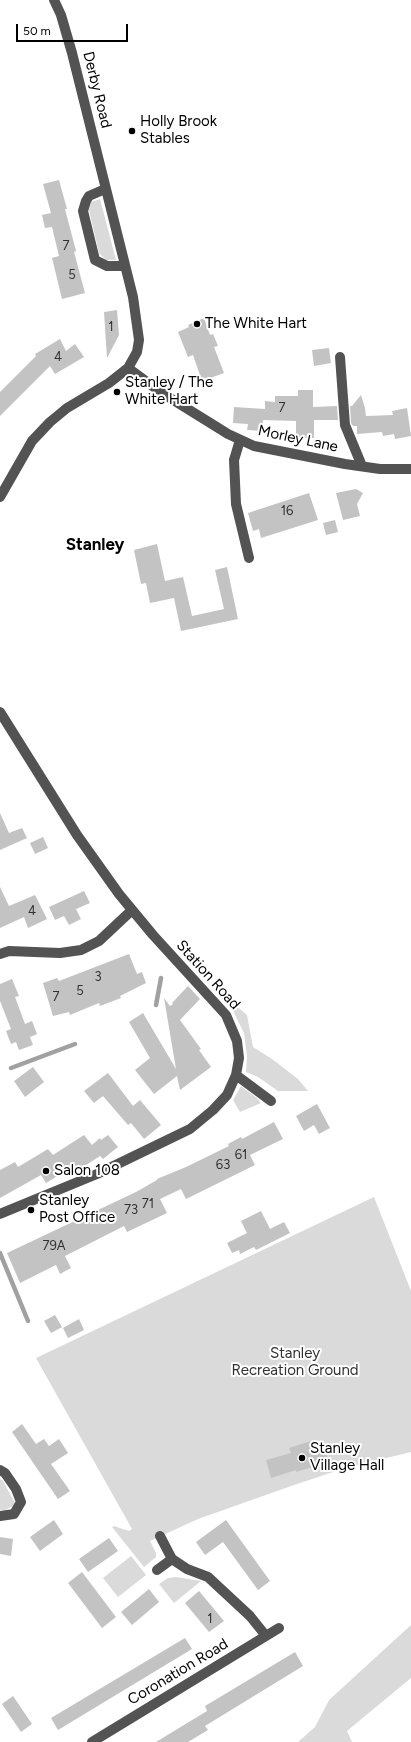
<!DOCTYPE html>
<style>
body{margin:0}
#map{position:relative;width:411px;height:1742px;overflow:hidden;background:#fff;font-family:Figtree,sans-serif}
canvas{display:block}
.scale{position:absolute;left:16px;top:24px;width:112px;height:18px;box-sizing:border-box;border:2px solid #000;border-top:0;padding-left:5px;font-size:12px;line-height:14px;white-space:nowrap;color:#000;-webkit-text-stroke:3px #fff;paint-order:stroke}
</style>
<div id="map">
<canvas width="411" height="1742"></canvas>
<div class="scale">50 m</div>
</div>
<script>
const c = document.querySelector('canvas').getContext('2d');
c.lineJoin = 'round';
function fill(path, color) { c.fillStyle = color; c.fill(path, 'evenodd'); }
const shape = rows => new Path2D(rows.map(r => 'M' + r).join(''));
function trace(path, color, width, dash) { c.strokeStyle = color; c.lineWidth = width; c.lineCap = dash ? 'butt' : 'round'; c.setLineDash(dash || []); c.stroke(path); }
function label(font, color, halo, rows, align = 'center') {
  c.font = font + ' Figtree,sans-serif'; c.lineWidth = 4; c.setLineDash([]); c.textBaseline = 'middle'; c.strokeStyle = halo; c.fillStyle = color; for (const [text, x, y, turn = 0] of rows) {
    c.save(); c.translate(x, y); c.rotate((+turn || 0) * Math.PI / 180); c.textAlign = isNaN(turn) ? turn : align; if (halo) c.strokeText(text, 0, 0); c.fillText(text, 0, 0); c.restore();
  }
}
fill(shape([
 [100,199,116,260,106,260,99,253,89,210,91,202],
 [226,997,247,1015,253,1047,272,1059,298,1079,308,1091,278,1091,258,1077,246,1072,247,1056,244,1033],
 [241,1086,258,1099,261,1103,240,1112,233,1100],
 [374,1197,411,1291,411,1452,345,1468,294,1485,198,1519,150,1541,156,1553,156,1557,144,1567,112,1527,114,1526,129,1531,132,1529,36,1358],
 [0,1479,3,1481,15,1503,15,1505,5,1510,0,1510],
 [131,1556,146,1575,118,1597,103,1578],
 [176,1577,201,1581,174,1603,159,1584,168,1578],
 [411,1625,411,1678,347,1731,352,1742,298,1742,315,1727,329,1700]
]), '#dadada');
trace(shape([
 [156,1005,161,978],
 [11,1068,75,1044],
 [0,1253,28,1321]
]), '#a1a1a1', 4.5);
fill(shape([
 [59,180,67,209,65,209,76,251,74,252,85,293,62,299,52,258,59,256,52,227,45,228,42,215,51,213,43,184],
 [117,310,119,335,107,358,104,312],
 [204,318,210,335,213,334,218,346,214,347,224,373,202,381,193,355,188,357,178,332,189,327,188,325],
 [60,339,66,351,75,344,84,357,55,374,50,366,0,416,0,392,36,356,35,354],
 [329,348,331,363,314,366,312,350],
 [298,390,313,390,313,407,337,406,338,420,314,420,314,438,296,438,296,421,263,420,262,431,247,430,248,424,233,423,234,407,265,409,265,401,275,402,275,396,298,396],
 [361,395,365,408,366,416,393,415,392,411,407,408,411,436,395,439,394,434,383,436,382,432,357,434,357,426,353,426,351,423,350,406,352,406],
 [356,489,363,493,357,504,360,516,343,520,336,493],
 [309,493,318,520,261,538,259,529,253,531,248,513],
 [335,520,338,532,326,535,323,523],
 [157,544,165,581,183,577,192,616,224,609,215,570,227,567,238,619,181,631,174,598,150,603,146,583,141,584,134,550],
 [0,813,9,833,22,828,27,838,0,850],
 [43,837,48,848,35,854,30,843],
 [0,887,9,906,35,895,47,919,28,928,24,917,0,928],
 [84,891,90,903,76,909,81,919,69,925,64,916,55,920,49,907],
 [129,954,137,974,142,972,146,983,120,996,121,998,100,1006,99,1003,70,1015,69,1012,53,1016,43,983,57,978,59,981],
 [12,979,19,996,15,997,25,1024,32,1021,37,1034,30,1037,33,1045,19,1050,16,1042,11,1044,6,1031,11,1029,0,1001,0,984],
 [188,986,200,999,180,1020,201,1049,199,1050,211,1067,180,1090,177,1076,154,1094,135,1070,150,1058,129,1022,143,1013,176,1069,164,998,170,1006,173,1004,172,1003],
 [33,1067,44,1082,25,1097,14,1081],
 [108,1073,133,1106,140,1100,161,1125,144,1139,131,1123,128,1125,103,1096,94,1103,84,1091],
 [317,1104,330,1128,319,1134,314,1125,304,1131,296,1116],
 [274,1122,283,1139,250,1155,255,1165,186,1199,181,1189,160,1199,167,1213,127,1232,124,1226,65,1256,71,1268,60,1274,56,1265,20,1283,7,1253,136,1192,157,1180,157,1179,186,1167,229,1146,228,1144,241,1137,242,1139],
 [84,1135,92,1145,100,1138,101,1140,108,1135,118,1147,103,1159,100,1156,77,1171,74,1166,46,1183,41,1175,0,1198,0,1170,15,1162,18,1167,48,1149,53,1155],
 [261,1211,270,1229,284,1222,290,1233,256,1250,254,1247,240,1254,239,1250,232,1253,227,1243,247,1233,241,1221],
 [55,1315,62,1327,51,1333,44,1321],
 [79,1319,84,1330,68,1338,63,1328],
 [22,1424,36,1444,44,1439,49,1446,59,1439,68,1453,51,1464,70,1491,58,1499,12,1432],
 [311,1441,312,1447,323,1443,329,1462,296,1472,296,1470,271,1478,266,1460,291,1453,289,1448],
 [54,1520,63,1534,40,1551,30,1537],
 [226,1520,270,1581,258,1590,223,1542,205,1555,196,1542],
 [0,1537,13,1539,11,1556,0,1554],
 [109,1538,118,1551,88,1572,79,1559],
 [82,1572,116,1617,102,1628,68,1583],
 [149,1589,159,1602,132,1625,121,1612],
 [199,1591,224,1621,209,1632,185,1603],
 [185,1638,192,1649,58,1730,51,1718],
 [295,1652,303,1666,205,1726,208,1730,188,1742,156,1742,207,1711,205,1706],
 [13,1696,32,1724,21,1732,2,1704]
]), '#c3c3c3');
trace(shape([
 [105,189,89,196,86,201,83,211,95,260,107,266,125,266],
 [340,357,345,425,362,466],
 [128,368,162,393,228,434,254,446,345,464,380,469,411,469],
 [240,440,234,460,236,504,249,558],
 [0,497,32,441,50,422,67,408,109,383,128,368,137,352,139,340,133,297,72,53,61,15,54,0],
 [0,712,77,835,119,894,153,935,226,1015,237,1041,239,1058,236,1075,227,1095,213,1110,190,1129,97,1174,0,1214],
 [0,954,9,951,60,953,81,950,99,941,131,911],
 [236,1075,271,1101],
 [0,1470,5,1473,16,1489,21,1502,14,1514,0,1516],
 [160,1536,172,1559,187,1569,208,1577,250,1616,266,1636],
 [157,1570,172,1559],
 [92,1742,279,1628]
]), '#535353', 10);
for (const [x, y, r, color] of [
 [132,131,4,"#000"],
 [197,324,4,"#000"],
 [117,392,4,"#000"],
 [46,1171,4,"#000"],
 [31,1210,4,"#000"],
 [302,1458,4,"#000"]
]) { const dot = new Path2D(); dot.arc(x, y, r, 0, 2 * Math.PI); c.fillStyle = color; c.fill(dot); trace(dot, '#fff', 1.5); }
label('13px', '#313131', null, [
 ["7",66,246],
 ["5",72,275],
 ["1",111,327],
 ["4",58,357],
 ["7",282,408],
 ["16",287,511],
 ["4",32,911],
 ["3",98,977],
 ["5",80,991],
 ["7",56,997],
 ["61",241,1155],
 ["63",223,1165],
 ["71",148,1204],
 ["73",131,1210],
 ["79A",54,1246],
 ["1",210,1619]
]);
label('15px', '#000', '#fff', [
 ["Derby Road",97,90,76],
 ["Morley Lane",298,439,12],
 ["Station Road",208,975,48],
 ["Coronation Road",178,1672,-31]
]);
label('15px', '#000', '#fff', [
 ["Holly Brook",140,122],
 ["Stables",140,139],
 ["The White Hart",205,324],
 ["Stanley / The",125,383],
 ["White Hart",125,400],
 ["Salon 108",54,1171],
 ["Stanley",39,1201],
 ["Post Office",39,1218],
 ["Stanley",310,1449],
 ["Village Hall",310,1466]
], 'left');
label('15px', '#313131', '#fff', [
 ["Stanley",295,1354],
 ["Recreation Ground",295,1371]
]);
label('bold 17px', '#000', '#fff', [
 ["Stanley",95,545]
]);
</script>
